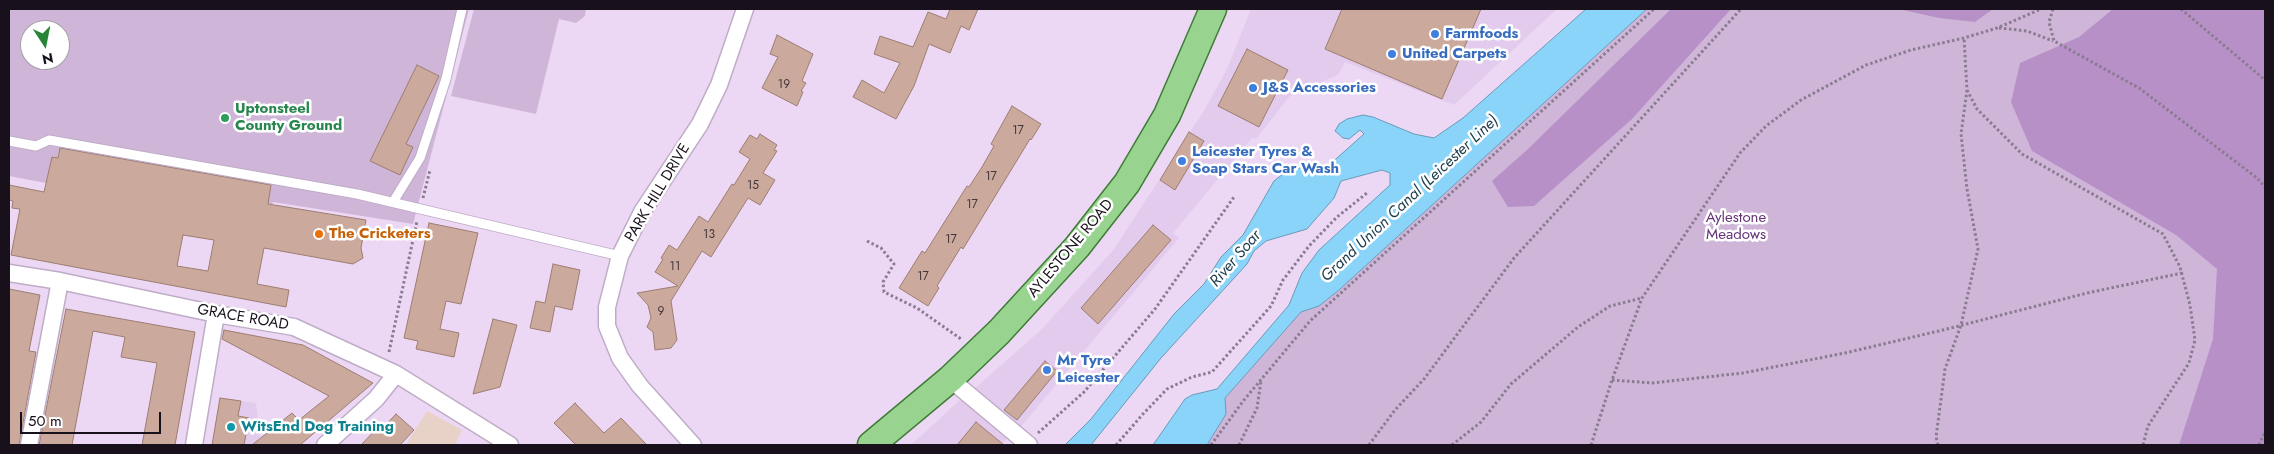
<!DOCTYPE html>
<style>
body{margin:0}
#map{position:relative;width:2274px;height:454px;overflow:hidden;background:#ecd8f4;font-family:Jost,sans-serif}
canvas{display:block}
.frame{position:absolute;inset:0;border:10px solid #18111b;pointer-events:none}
.north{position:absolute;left:20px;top:20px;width:50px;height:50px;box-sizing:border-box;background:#fff;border:1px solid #a3a0a4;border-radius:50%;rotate:169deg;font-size:14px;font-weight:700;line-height:20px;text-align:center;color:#18111b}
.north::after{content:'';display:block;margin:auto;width:18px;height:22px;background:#268537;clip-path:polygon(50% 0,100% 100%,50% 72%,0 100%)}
.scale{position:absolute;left:20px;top:412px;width:141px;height:22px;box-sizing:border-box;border:2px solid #18111b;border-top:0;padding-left:6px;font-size:15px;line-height:18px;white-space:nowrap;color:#18111b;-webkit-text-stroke:4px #fff;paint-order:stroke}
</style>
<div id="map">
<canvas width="2274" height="454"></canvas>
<div class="frame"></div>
<div class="north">N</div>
<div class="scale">50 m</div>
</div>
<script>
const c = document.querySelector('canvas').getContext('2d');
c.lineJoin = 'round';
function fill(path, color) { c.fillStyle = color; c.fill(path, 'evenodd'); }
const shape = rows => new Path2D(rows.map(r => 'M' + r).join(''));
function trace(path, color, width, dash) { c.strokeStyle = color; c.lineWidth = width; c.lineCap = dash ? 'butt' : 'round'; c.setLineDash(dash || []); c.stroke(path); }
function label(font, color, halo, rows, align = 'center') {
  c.font = font + ' Jost,sans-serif'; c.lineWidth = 5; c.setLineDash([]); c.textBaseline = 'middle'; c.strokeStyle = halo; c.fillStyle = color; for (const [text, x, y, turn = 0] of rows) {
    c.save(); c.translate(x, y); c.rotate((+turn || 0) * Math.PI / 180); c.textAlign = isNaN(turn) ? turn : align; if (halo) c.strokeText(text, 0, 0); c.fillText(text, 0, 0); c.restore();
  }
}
fill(shape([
 [1251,9,1557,9,1454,105,1345,62,1338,75,1290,96,1256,139,1252,138,1173,233,1179,238,1018,430,973,390,1043,328,1114,249,1205,109,1227,69],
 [220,398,256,403,260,439,263,445,212,445],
 [962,398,1010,434,1001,445,911,445]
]), '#e3cbee');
fill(shape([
 [427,411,462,430,455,445,406,445]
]), '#e8d1c6');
fill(shape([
 [9,9,469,9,413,224,273,202,268,225,9,176],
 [30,30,60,30,60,60,30,60],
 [474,9,586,9,585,16,576,23,559,19,536,114,451,96],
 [1647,9,2265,9,2265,445,1207,445,1226,414,1225,398,1301,312,1319,306,1339,290]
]), '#cfb6d9');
fill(shape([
 [1671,9,1731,9,1632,119,1534,206,1508,207,1492,181,1528,149],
 [1898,9,1993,9,1975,22,1939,18],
 [2113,9,2265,9,2265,445,2179,445,2213,339,2217,269,2176,235,2032,151,2011,102,2020,63,2079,37]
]), '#b890c8');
const water = shape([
 [1586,9,1647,9,1339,290,1319,306,1301,312,1225,398,1226,414,1207,445,1153,445,1185,399,1192,395,1217,389,1289,305,1302,273,1319,250,1390,185,1390,173,1382,170,1341,181,1334,198,1307,229,1266,241,1254,251,1247,264,1161,358,1091,445,1065,445,1091,419,1174,314,1204,284,1221,257,1243,235,1274,181,1283,174,1314,163,1328,166,1364,134,1360,130,1349,139,1343,138,1335,131,1339,124,1347,119,1363,115,1373,117,1414,134,1434,138,1463,118,1586,9]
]);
fill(water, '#8ad4fa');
trace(water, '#689ab7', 1);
const building = shape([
 [950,9,978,9,969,30,961,26,950,53,929,44,914,86,896,119,853,97,862,80,884,93,900,63,874,54,880,36,913,47,928,12,946,19,950,9],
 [1342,9,1481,9,1442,99,1325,49,1342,9],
 [777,35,813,54,802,81,806,83,801,91,803,92,797,106,762,88,778,57,770,54,777,35],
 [1247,49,1288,70,1259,127,1218,106,1247,49],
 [417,65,439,76,406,144,413,147,400,175,370,161,417,65],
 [1012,106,1041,124,1031,140,1030,139,963,249,961,247,937,286,939,288,928,306,899,288,922,251,925,253,967,186,969,187,982,167,994,146,991,144,1012,106],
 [1189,132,1204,141,1175,190,1160,180,1189,132],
 [760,134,777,145,774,150,777,151,763,173,775,180,760,205,748,198,711,257,702,251,671,301,677,340,671,348,655,350,653,332,647,327,651,318,648,305,637,293,678,286,655,272,663,259,661,258,669,245,677,250,699,216,708,222,732,184,734,185,750,159,739,152,750,135,757,139,760,134],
 [60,148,271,185,268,204,366,220,361,248,363,258,353,264,264,248,257,284,289,290,286,307,11,255,20,209,12,208,13,201,9,200,9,185,44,192,52,157,58,158,60,148],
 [183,235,214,240,208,271,177,266,183,235],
 [429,223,478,233,461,304,446,301,440,329,459,333,454,357,416,349,418,341,404,338,429,223],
 [1153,225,1171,240,1098,324,1081,308,1153,225],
 [553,264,580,270,572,310,555,306,550,332,530,328,536,301,545,303,553,264],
 [9,289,40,295,29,351,36,352,19,445,9,445,9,289],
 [66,309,195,332,175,445,142,445,157,363,121,357,125,337,93,331,72,445,39,445,66,309],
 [493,319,517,325,500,387,473,394,493,319],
 [224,330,303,345,373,383,300,445,252,445,292,413,299,420,329,396,222,339,224,330],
 [1045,361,1057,371,1017,420,1004,410,1045,361],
 [220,398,241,401,238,416,249,418,244,445,212,445,220,398],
 [575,403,604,433,621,418,647,445,576,445,554,423,575,403],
 [396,414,414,430,400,445,361,445,378,427,381,430,396,414],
 [976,422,1004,445,957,445,976,422]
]);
fill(building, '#cba99d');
trace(building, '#9d7d71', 1);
const lane = shape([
 [9,141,36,146,49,140,357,194,620,256],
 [393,202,420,158,446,79,462,9]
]);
const street = shape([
 [9,273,60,281,216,314,294,327,396,374,510,445],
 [950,379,1029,445],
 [29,445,60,281],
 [194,445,216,314],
 [325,445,376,399,396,374],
 [693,445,640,386,620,358,607,326,607,307,620,256,642,212,700,124,719,85,745,9]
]);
const primary = shape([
 [871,445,950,379,999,332,1077,247,1127,183,1167,115,1213,9]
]);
trace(lane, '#bfacc7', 11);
trace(street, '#bfacc7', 19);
trace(primary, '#3e7c36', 29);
trace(shape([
 [2053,9,2049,22,2054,41,2139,88,2257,178,2265,187],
 [2181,9,2265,80],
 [1999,28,2027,31,2053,41],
 [1967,90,1977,109,2022,154,2163,234,2180,267,2190,305,2195,340,2189,363,2148,426,2143,445],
 [423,198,430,170],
 [867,241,881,248,894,264,883,282,884,292,917,308,961,339],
 [389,352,417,221],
 [1612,380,1652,383,1743,373,1845,353,1943,330,2087,293,2182,273],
 [1038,433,1084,392,1155,309,1234,197],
 [1116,445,1143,414,1167,389,1192,377,1212,372,1271,306,1283,280,1309,246,1337,217,1367,193],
 [1211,445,1244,400,1310,321,1654,9],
 [1239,445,1257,408,1261,381],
 [1369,445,1395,410,1424,379,1514,258,1741,9],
 [1452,445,1481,422,1511,384,1578,327,1610,306,1642,298],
 [1591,445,1612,380,1642,298,1740,153,1766,126,1801,100,1866,65,1911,50,1964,38,1997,28,2041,9],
 [1938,445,1936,437,1945,369,1961,325,1978,249,1967,189,1961,134,1967,90,1964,38],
 [2259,445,2265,432]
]), '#8a7c90', 3, [2.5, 2.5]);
trace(lane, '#fff', 9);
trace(street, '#fff', 16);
trace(primary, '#98d38f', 26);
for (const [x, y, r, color] of [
 [1435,34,5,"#3f7fe0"],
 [1392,54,5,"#3f7fe0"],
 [1253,88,5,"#3f7fe0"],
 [225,118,5,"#2e9e5b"],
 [1182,161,5,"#3f7fe0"],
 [319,234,5,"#e8710a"],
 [1047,370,5,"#3f7fe0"],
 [231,427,5,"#0f9aa8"]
]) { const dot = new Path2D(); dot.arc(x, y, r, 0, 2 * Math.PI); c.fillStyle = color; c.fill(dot); trace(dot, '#fff', 2); }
label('12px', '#45373c', null, [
 ["19",784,85],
 ["17",1018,131],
 ["17",991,177],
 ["15",753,186],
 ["17",972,205],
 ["13",709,235],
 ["17",951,240],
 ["11",675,267],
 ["17",923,277],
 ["9",661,312]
]);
label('bold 15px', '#366cbe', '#fff', [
 ["Farmfoods",1445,34],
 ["United Carpets",1402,54],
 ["J&S Accessories",1263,88],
 ["Leicester Tyres &",1192,152],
 ["Soap Stars Car Wash",1192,169],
 ["Mr Tyre",1057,361],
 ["Leicester",1057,378]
], 'left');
label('bold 15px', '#27864d', '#fff', [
 ["Uptonsteel",235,109],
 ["County Ground",235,126]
], 'left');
label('15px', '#18111b', '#fff', [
 ["PARK HILL DRIVE",658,193,-59],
 ["AYLESTONE ROAD",1071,249,-50],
 ["GRACE ROAD",243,318,10]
]);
label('15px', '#653378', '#fff', [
 ["Aylestone",1736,218],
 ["Meadows",1736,235]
]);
label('bold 15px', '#c56008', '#fff', [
 ["The Cricketers",329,234]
], 'left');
label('bold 15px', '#0d838f', '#fff', [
 ["WitsEnd Dog Training",241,427]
], 'left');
label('italic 16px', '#1b3c4d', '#fff', [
 ["Grand Union Canal (Leicester Line)",1410,199,-43],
 ["River Soar",1236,259,-49]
]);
</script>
